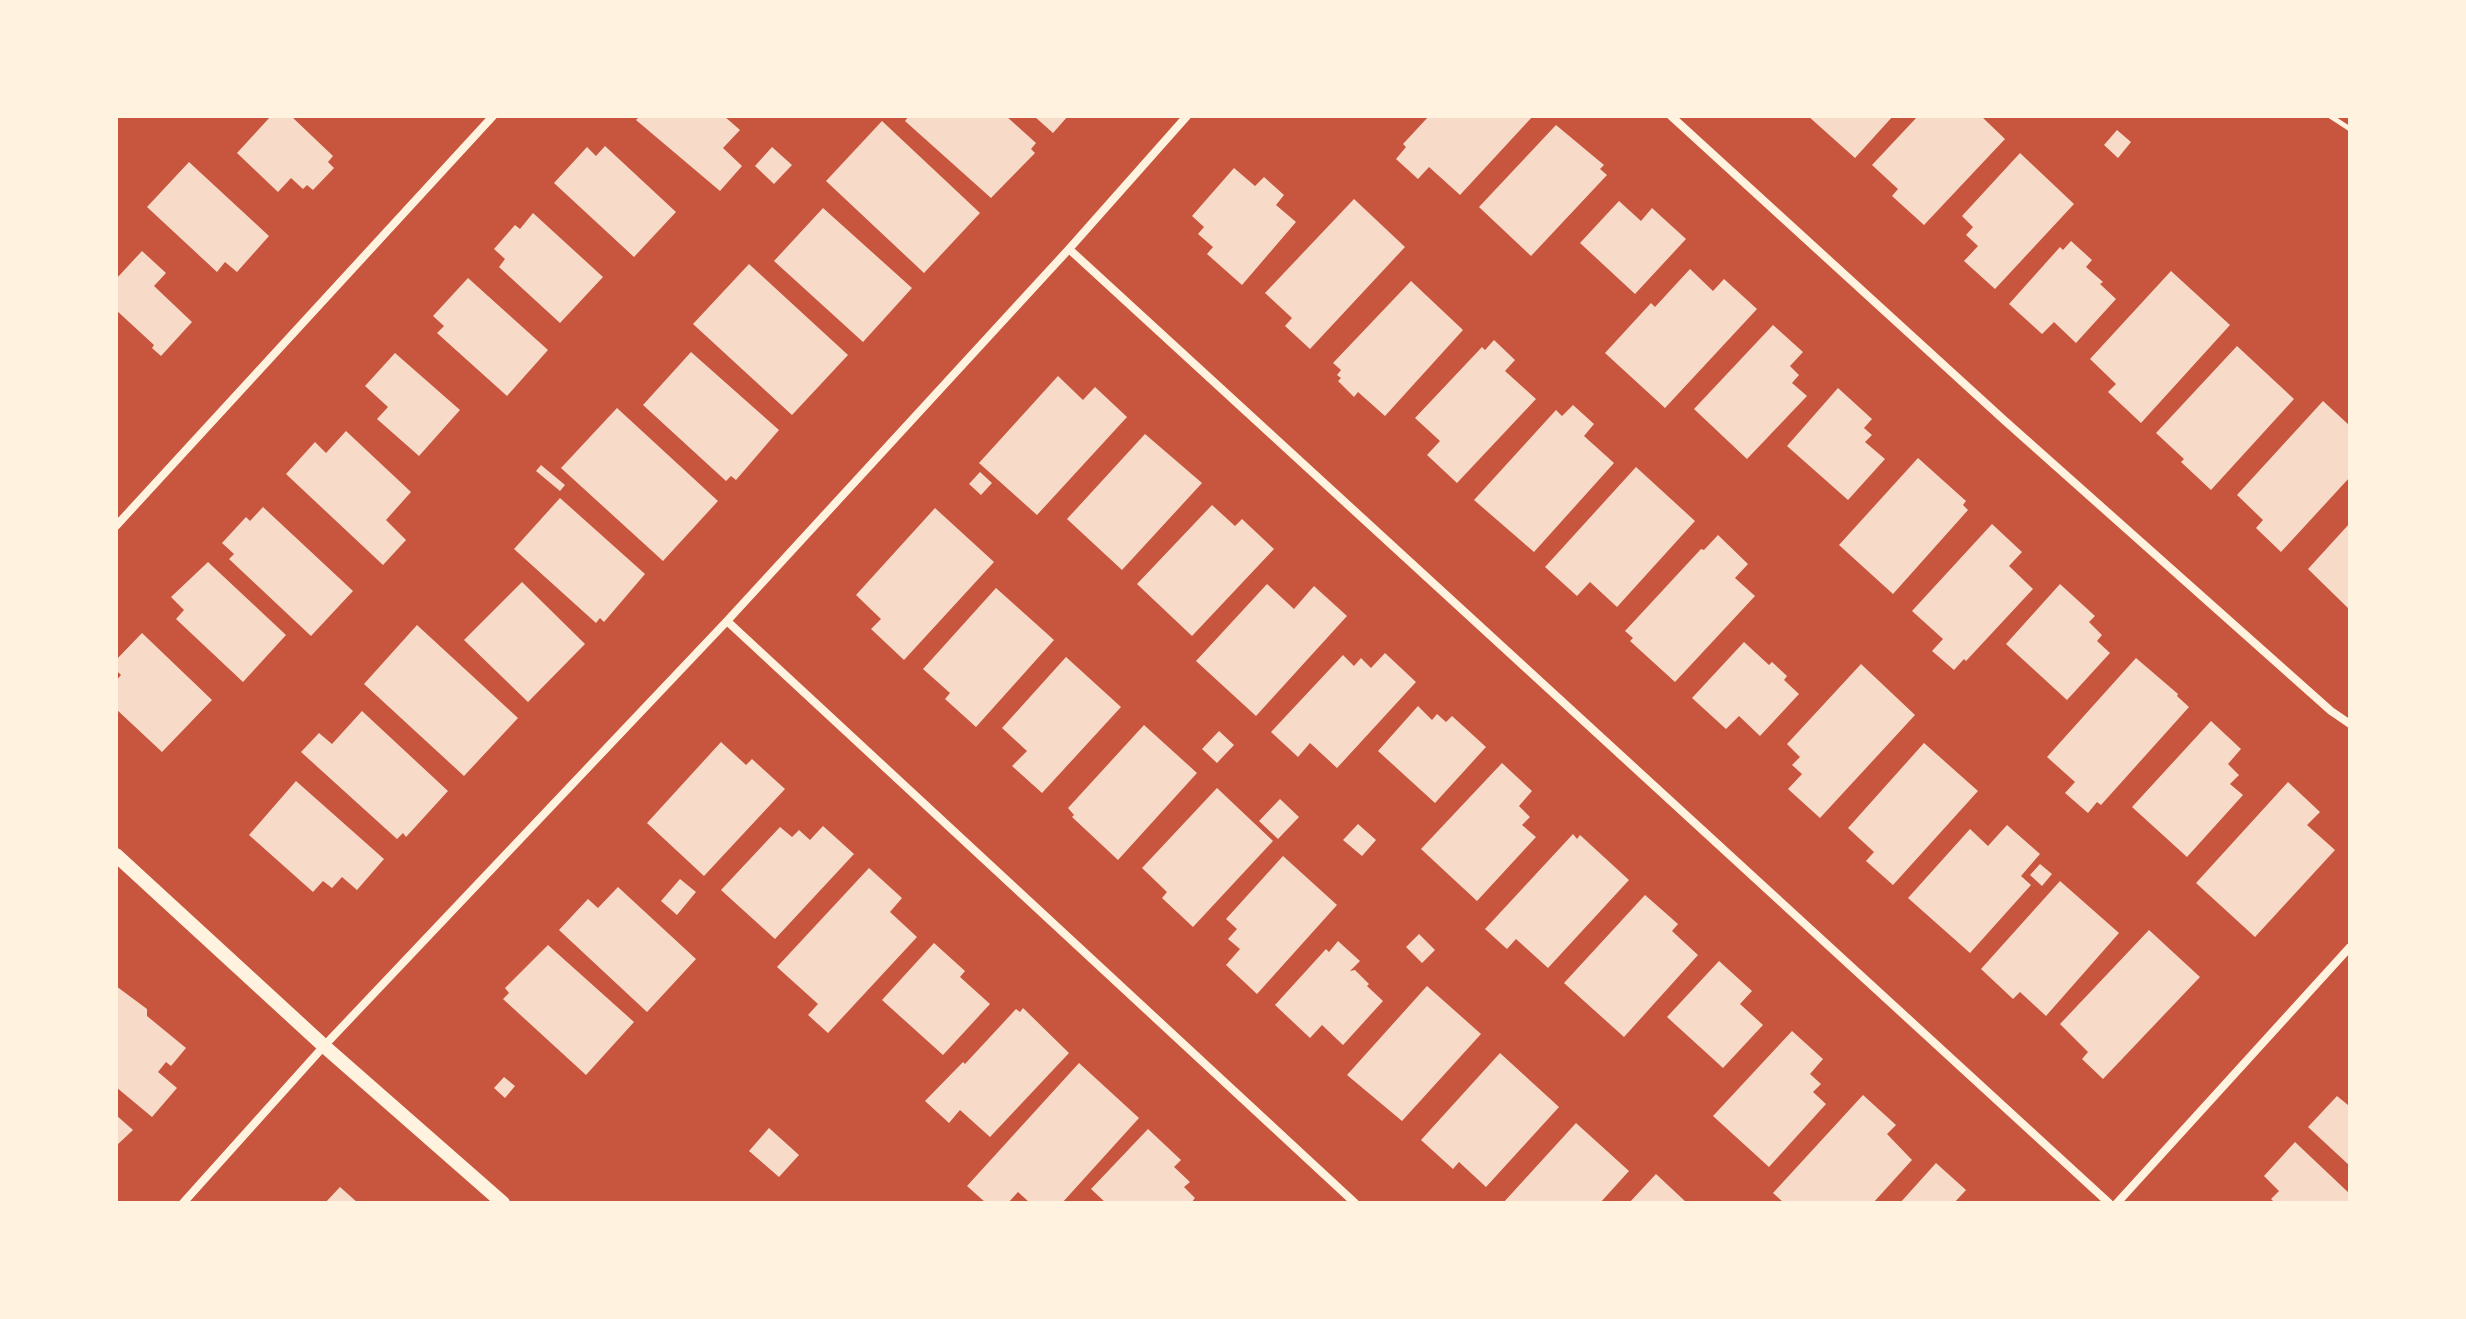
<!DOCTYPE html>
<style>
body{margin:0}
#map{position:relative;width:2466px;height:1319px;overflow:hidden;background:#c8553d;font-family:Karla,sans-serif}
canvas{display:block}
.frame{position:absolute;inset:0;border:118px solid #fff3e0;pointer-events:none}
</style>
<div id="map">
<canvas width="2466" height="1319"></canvas>
<div class="frame"></div>
</div>
<script>
const c = document.querySelector('canvas').getContext('2d');
c.lineJoin = 'round';
function fill(path, color) { c.fillStyle = color; c.fill(path, 'evenodd'); }
const shape = rows => new Path2D(rows.map(r => 'M' + r).join(''));
function trace(path, color, width, dash) { c.strokeStyle = color; c.lineWidth = width; c.lineCap = dash ? 'butt' : 'round'; c.setLineDash(dash || []); c.stroke(path); }
fill(shape([
 [271,116,291,116,333,156,328,162,334,168,313,190,307,185,303,189,291,178,278,192,237,153],
 [640,116,724,116,740,130,723,148,742,166,720,191,636,120],
 [909,116,1006,116,1036,143,1031,149,1035,153,991,198,905,121],
 [1034,116,1068,116,1053,133],
 [1429,116,1533,116,1460,195,1429,167,1418,179,1396,159,1406,147,1403,144],
 [1808,116,1893,116,1855,158],
 [1918,116,1981,116,2005,139,1924,225,1892,196,1898,189,1872,165],
 [882,121,980,213,924,273,826,181],
 [1556,125,1604,165,1600,169,1607,175,1531,256,1479,207],
 [2117,130,2131,142,2118,158,2104,145],
 [605,146,676,212,634,257,554,183,587,147,596,156],
 [772,147,792,165,774,184,755,166],
 [2020,153,2074,204,1995,289,1964,261,1978,246,1966,235,1973,227,1962,216],
 [189,162,269,236,237,272,225,262,217,272,147,207],
 [1234,168,1255,186,1264,177,1284,195,1276,205,1296,222,1242,285,1207,254,1213,247,1198,234,1204,227,1192,216],
 [1354,199,1405,247,1310,349,1285,326,1292,318,1265,293],
 [1619,201,1641,221,1652,208,1686,239,1635,294,1580,243],
 [823,208,912,288,863,342,774,261],
 [533,213,603,277,560,323,499,267,505,259,494,249,515,225,520,229],
 [2071,241,2092,260,2086,267,2103,282,2100,284,2116,299,2076,343,2054,322,2042,334,2009,304,2060,247,2063,250],
 [142,251,166,273,154,286,192,322,161,356,152,348,154,345,116,310,116,279],
 [749,264,848,355,792,415,693,324],
 [1690,269,1713,291,1724,279,1757,309,1665,408,1605,353,1651,303,1655,307],
 [2171,271,2230,325,2141,423,2108,392,2116,384,2090,359],
 [468,278,548,350,507,396,437,333,444,326,433,316],
 [1411,281,1463,330,1385,416,1358,392,1354,397,1338,381,1341,378,1337,375,1341,370,1333,363],
 [1773,325,1803,352,1790,366,1799,375,1792,383,1807,396,1747,459,1694,409],
 [1494,340,1515,360,1505,371,1536,399,1457,483,1427,455,1440,441,1415,418,1482,347,1485,350],
 [2237,346,2294,399,2211,490,2181,462,2184,459,2156,433],
 [691,352,779,430,736,480,731,476,726,481,643,405],
 [395,353,460,410,419,456,377,419,388,407,365,386],
 [1058,376,1083,400,1095,387,1127,417,1037,515,979,463],
 [1838,388,1872,419,1864,428,1872,435,1865,442,1885,459,1848,500,1787,446],
 [2323,401,2350,426,2350,477,2281,552,2256,528,2263,520,2237,495],
 [1573,405,1594,424,1584,436,1614,463,1534,552,1474,500,1556,410,1562,416],
 [617,408,718,501,663,561,561,468],
 [346,431,411,492,386,520,406,540,383,565,286,474,315,442,326,453],
 [1145,434,1202,483,1122,570,1067,519],
 [1918,458,1966,501,1963,505,1968,510,1893,594,1839,545],
 [541,465,565,485,560,491,536,471],
 [1636,467,1695,521,1617,607,1590,582,1577,596,1545,567],
 [980,472,992,483,981,495,969,484],
 [560,498,645,574,604,622,600,618,596,623,514,549],
 [1212,505,1235,526,1242,519,1274,549,1192,636,1137,584],
 [263,507,353,591,311,636,229,559,234,554,222,543,246,517,250,521],
 [935,508,994,562,904,660,871,629,881,619,856,595],
 [2350,523,2350,610,2308,569],
 [1992,524,2022,552,2009,566,2033,589,1966,661,1964,659,1954,670,1932,651,1943,639,1912,611],
 [1718,535,1748,564,1735,578,1755,596,1675,682,1630,641,1633,638,1625,631,1701,549,1704,550],
 [208,562,286,635,243,682,176,619,184,610,171,597],
 [522,582,585,644,528,702,464,640],
 [1267,584,1294,609,1314,586,1347,616,1256,716,1196,661],
 [2060,584,2095,616,2089,622,2102,635,2097,641,2110,653,2067,700,2006,644],
 [996,588,1054,640,976,727,945,699,950,693,923,669],
 [417,625,518,718,464,776,364,684],
 [142,633,212,700,162,752,116,709,116,681,121,675,116,670,116,660],
 [1744,642,1769,665,1772,662,1787,676,1784,680,1799,694,1760,736,1739,716,1726,729,1692,698],
 [1385,653,1416,682,1337,768,1310,743,1298,757,1271,732,1343,655,1354,666,1361,658,1371,668],
 [1066,657,1121,707,1042,793,1012,766,1027,751,1002,728],
 [2136,658,2178,694,2177,696,2189,707,2101,805,2097,802,2088,813,2065,793,2075,782,2047,757],
 [1861,664,1915,715,1820,818,1788,789,1802,774,1792,765,1800,757,1787,744],
 [1418,706,1432,720,1437,714,1446,722,1452,716,1486,747,1435,803,1378,751],
 [362,711,448,791,406,837,403,833,397,839,301,752,319,733,332,744],
 [2211,721,2241,749,2228,764,2239,775,2230,784,2243,795,2187,857,2132,807],
 [1144,725,1197,773,1118,860,1072,817,1074,815,1068,808],
 [1219,731,1234,745,1217,763,1202,749],
 [721,742,746,765,752,759,785,789,704,876,647,823],
 [1924,743,1978,791,1893,885,1866,861,1874,852,1848,828],
 [1502,763,1532,791,1519,806,1530,817,1522,825,1536,837,1477,901,1421,849],
 [296,781,384,859,357,890,342,877,332,888,323,881,313,892,249,835],
 [2288,782,2320,812,2307,825,2335,850,2255,937,2196,883],
 [1217,788,1273,841,1193,927,1162,898,1167,892,1142,868],
 [1280,799,1299,817,1278,839,1259,821],
 [1358,824,1376,840,1362,856,1343,840],
 [2007,825,2040,854,2021,876,2031,885,1970,953,1908,898,1970,829,1988,846],
 [823,826,854,854,775,939,721,890,780,827,792,837,799,830,810,840],
 [1573,834,1577,839,1580,835,1629,880,1548,968,1516,939,1507,949,1485,929],
 [1283,856,1337,905,1257,994,1226,965,1240,949,1228,939,1237,929,1226,919],
 [2040,864,2052,874,2042,886,2030,875],
 [869,868,902,898,890,912,917,937,828,1033,808,1015,818,1004,777,967],
 [680,879,696,892,677,915,661,901],
 [2060,881,2119,933,2046,1016,2020,992,2013,999,1981,969],
 [618,887,696,959,647,1012,559,930,588,899,598,908],
 [1645,895,1678,924,1672,931,1698,955,1624,1037,1564,983],
 [2149,930,2200,977,2103,1079,2082,1059,2088,1052,2060,1024],
 [1419,934,1435,950,1422,963,1406,947],
 [1338,941,1360,961,1350,971,1355,970,1369,984,1367,986,1383,1001,1343,1045,1322,1025,1310,1038,1275,1005,1326,949,1329,952],
 [934,943,965,971,960,977,990,1004,943,1055,882,1000],
 [548,945,634,1022,586,1075,503,999,509,993,505,988],
 [1719,961,1752,991,1740,1004,1763,1025,1723,1068,1667,1017],
 [116,986,147,1009,147,1016,186,1048,171,1066,166,1062,158,1072,177,1088,152,1117,116,1087],
 [1427,986,1481,1034,1402,1121,1347,1075],
 [1023,1008,1069,1053,990,1137,960,1110,949,1123,925,1101,963,1062,965,1064,1016,1009,1020,1012],
 [1792,1031,1823,1059,1810,1074,1821,1084,1813,1092,1826,1104,1769,1167,1713,1116],
 [1500,1053,1559,1107,1486,1187,1459,1162,1453,1169,1421,1140],
 [1079,1063,1139,1118,1062,1203,1030,1203,1018,1192,1008,1203,986,1203,967,1186],
 [504,1077,515,1086,505,1098,494,1088],
 [1863,1095,1896,1125,1887,1134,1912,1160,1873,1203,1784,1203,1773,1193],
 [2337,1096,2348,1105,2350,1103,2350,1166,2308,1127],
 [116,1115,133,1130,116,1146],
 [1576,1123,1629,1171,1600,1203,1503,1203],
 [769,1128,799,1155,779,1177,749,1151],
 [1148,1129,1181,1160,1174,1167,1190,1182,1184,1187,1195,1198,1191,1203,1106,1203,1091,1189],
 [2295,1142,2350,1194,2350,1203,2275,1203,2271,1199,2279,1191,2264,1176],
 [1936,1163,1966,1190,1954,1203,1900,1203],
 [1656,1174,1687,1203,1629,1203],
 [340,1187,358,1203,325,1203]
]), '#f7dbc8');
trace(shape([
 [2330,116,2350,129]
]), '#fff3e0', 5);
trace(shape([
 [1671,116,2004,420,2331,711,2350,724],
 [1069,249,2109,1203],
 [116,526,493,116],
 [727,621,1355,1203],
 [183,1203,324,1046,727,621,1069,249,1187,116],
 [2117,1203,2350,947]
]), '#fff3e0', 8);
trace(shape([
 [116,855,324,1046,503,1203]
]), '#fff3e0', 14);
</script>
